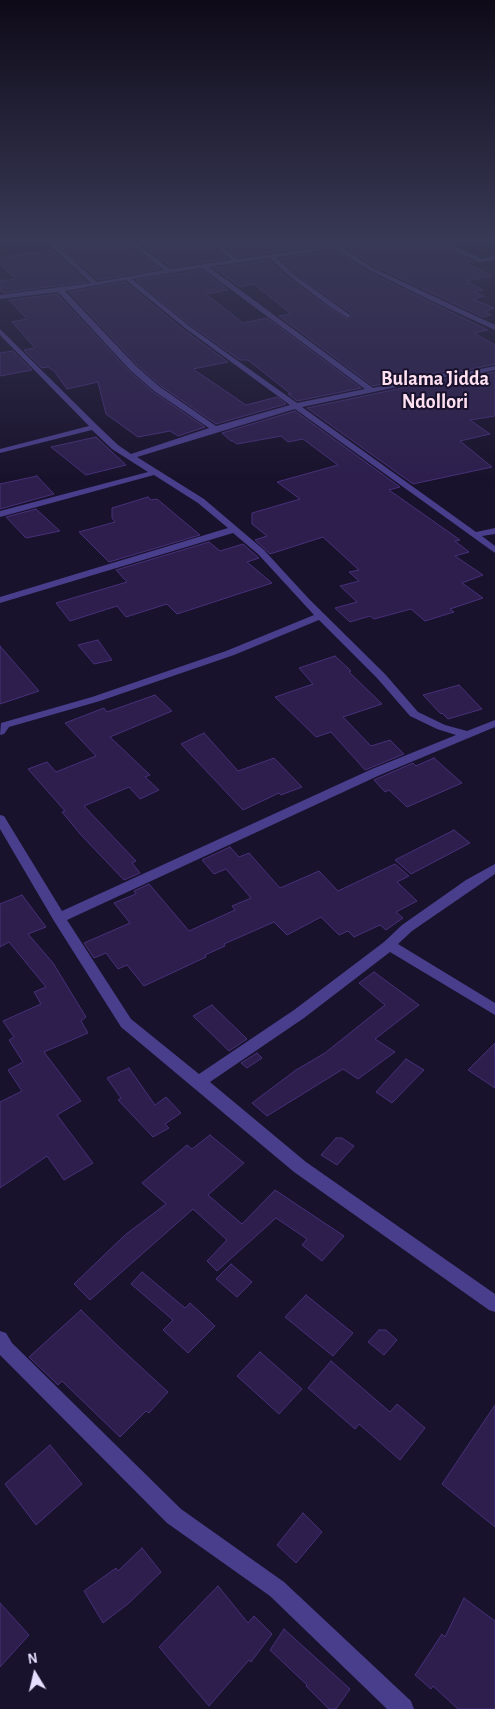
<!DOCTYPE html>
<style>
body{margin:0}
#map{position:relative;width:495px;height:1709px;overflow:hidden;background:#19122c;font-family:"Alegreya Sans",sans-serif}
canvas{display:block}
.north{position:absolute;left:10px;top:1649px;width:50px;height:50px;-webkit-text-stroke:4px #19122c;paint-order:stroke;rotate:351deg;font-size:14px;font-weight:700;line-height:20px;text-align:center;color:#e5deff}
.north::after{content:'';display:block;margin:auto;width:18px;height:22px;background:#e5deff;clip-path:polygon(50% 0,100% 100%,50% 72%,0 100%)}
</style>
<div id="map">
<canvas width="495" height="1709"></canvas>
<div class="north">N</div>
</div>
<script>
const c = document.querySelector('canvas').getContext('2d');
c.lineJoin = 'round';
function fill(path, color) { c.fillStyle = color; c.fill(path, 'evenodd'); }
const shape = rows => new Path2D(rows.map(r => 'M' + r).join(''));
function trace(path, color, width, dash) { c.strokeStyle = color; c.lineWidth = width; c.lineCap = dash ? 'butt' : 'round'; c.setLineDash(dash || []); c.stroke(path); }
function label(font, color, halo, rows, align = 'center') {
  c.font = font + ' "Alegreya Sans",sans-serif'; c.lineWidth = 4; c.setLineDash([]); c.textBaseline = 'middle'; c.strokeStyle = halo; c.fillStyle = color; for (const [text, x, y, turn = 0] of rows) {
    c.save(); c.translate(x, y); c.rotate((+turn || 0) * Math.PI / 180); c.textAlign = isNaN(turn) ? turn : align; if (halo) c.strokeText(text, 0, 0); c.fillText(text, 0, 0); c.restore();
  }
}
const building = shape([
 [56,243,93,243,98,246,128,243,160,269,98,280,56,243],
 [139,243,208,243,227,259,171,267,139,243],
 [219,243,343,243,238,257,219,243],
 [369,243,438,243,474,262,466,263,492,276,466,281,483,290,474,292,484,296,473,299,494,308,485,312,491,315,483,317,374,266,348,249,367,245,369,243],
 [52,250,87,282,3,293,0,290,0,281,15,279,0,264,0,258,52,250],
 [336,251,368,272,488,330,474,333,495,345,495,364,457,372,450,370,373,386,279,316,291,314,254,284,240,287,214,268,269,260,288,278,329,308,349,320,352,317,351,313,294,273,280,258,336,251],
 [202,270,228,290,206,294,243,323,267,318,361,388,297,401,288,394,291,394,248,360,240,360,190,325,136,280,202,270],
 [125,282,184,330,228,362,193,369,246,405,277,397,286,404,216,424,161,386,137,365,69,292,125,282],
 [57,294,129,371,153,392,205,427,178,436,170,431,138,437,106,414,98,382,67,389,54,371,48,367,42,368,24,350,35,348,12,322,27,319,9,300,57,294],
 [13,351,32,370,0,376,0,353,13,351],
 [495,372,495,416,470,420,490,434,460,441,492,467,413,484,307,408,450,378,457,380,495,372],
 [295,411,400,487,389,490,460,540,455,541,469,552,455,556,483,575,462,583,483,598,450,609,454,612,425,621,411,609,374,619,370,616,350,622,335,608,357,602,340,586,359,581,349,572,359,570,323,537,270,554,255,540,267,536,252,524,252,513,300,499,277,482,338,465,303,439,288,442,281,436,237,444,233,441,231,441,222,433,295,411],
 [96,437,126,465,86,475,51,447,96,437],
 [37,476,54,494,0,509,0,484,37,476],
 [148,497,151,500,157,499,200,535,109,562,79,532,115,522,112,518,112,508,148,497],
 [36,509,60,531,26,538,6,517,36,509],
 [209,542,220,551,243,544,259,558,247,562,272,583,177,614,167,604,126,617,117,606,70,621,56,603,127,582,116,570,209,542],
 [98,640,112,660,94,664,78,645,98,640],
 [0,646,39,691,0,704,0,646],
 [335,656,351,671,349,672,382,704,343,717,371,746,390,740,404,754,365,770,331,732,316,737,275,697,313,684,299,668,335,656],
 [459,685,482,709,448,719,442,713,441,714,423,695,459,685],
 [155,695,172,711,110,737,150,775,145,777,159,790,140,799,129,787,84,806,136,861,132,863,140,873,124,880,81,835,62,812,65,811,28,769,47,762,56,772,96,756,65,723,104,708,107,712,155,695],
 [204,733,238,771,274,758,302,787,281,795,279,793,243,810,181,744,204,733],
 [434,758,462,783,407,807,389,790,385,792,374,780,413,763,416,766,434,758],
 [454,830,470,843,411,874,395,860,454,830],
 [230,847,239,857,249,853,280,888,319,871,338,891,395,864,409,876,397,882,417,901,396,912,403,918,386,930,380,925,354,937,348,931,339,935,321,917,287,935,274,922,224,944,225,946,205,955,206,957,144,986,127,965,118,969,106,953,94,958,84,943,130,923,114,903,136,894,134,891,149,884,189,931,235,910,232,906,251,898,226,869,214,874,202,860,230,847],
 [22,895,46,927,28,934,53,963,86,1017,81,1021,88,1033,44,1052,81,1101,57,1115,93,1163,64,1180,47,1156,0,1188,0,1102,22,1091,8,1070,23,1062,9,1040,14,1037,3,1021,41,1004,34,992,46,987,9,942,0,947,0,904,22,895],
 [374,972,419,1005,375,1039,395,1052,358,1079,343,1069,267,1116,252,1103,296,1070,325,1053,385,1005,359,983,374,972],
 [212,1005,247,1039,229,1051,193,1016,212,1005],
 [495,1043,495,1088,468,1070,495,1043],
 [257,1053,262,1058,247,1068,241,1063,257,1053],
 [406,1059,424,1070,392,1103,376,1092,406,1059],
 [129,1068,155,1105,166,1097,181,1113,165,1124,169,1128,153,1137,118,1100,121,1098,107,1078,129,1068],
 [210,1135,244,1163,208,1195,242,1224,275,1190,344,1236,322,1261,302,1245,307,1239,276,1218,217,1271,207,1261,227,1240,193,1209,90,1300,74,1284,125,1235,166,1204,142,1183,187,1145,192,1149,210,1135],
 [336,1138,342,1138,354,1146,337,1165,321,1155,336,1138],
 [231,1264,252,1282,237,1297,216,1279,231,1264],
 [142,1272,185,1308,190,1303,215,1326,188,1353,163,1330,173,1320,131,1284,142,1272],
 [306,1295,353,1333,333,1356,285,1317,306,1295],
 [81,1310,118,1346,168,1392,149,1413,146,1411,120,1437,62,1381,58,1385,29,1357,81,1310],
 [379,1330,386,1330,397,1340,384,1355,368,1342,379,1330],
 [260,1352,302,1389,279,1414,237,1376,260,1352],
 [331,1361,390,1412,397,1404,425,1428,400,1460,359,1424,355,1429,308,1388,331,1361],
 [495,1405,495,1527,442,1484,495,1405],
 [50,1445,82,1484,36,1525,5,1484,50,1445],
 [303,1513,322,1532,296,1563,277,1545,303,1513],
 [142,1548,161,1572,129,1603,103,1623,84,1591,116,1568,118,1571,142,1548],
 [218,1586,248,1623,254,1616,272,1634,251,1662,249,1660,209,1706,159,1647,218,1586],
 [464,1598,495,1621,495,1709,458,1709,433,1686,431,1689,415,1675,442,1634,445,1637,464,1598],
 [0,1603,29,1635,0,1667,0,1603],
 [284,1629,350,1689,336,1709,329,1709,306,1686,307,1685,270,1650,284,1629]
]);
fill(building, '#2d1e4d');
trace(building, '#473079', 1);
fill(shape([
 [48,243,54,243,97,282,164,270,130,243,136,243,170,269,232,260,210,243,216,243,238,259,354,243,367,243,343,248,373,268,495,325,495,330,432,301,369,270,336,249,276,257,293,274,350,315,350,317,348,318,330,307,289,276,270,258,209,267,373,388,450,372,457,374,495,366,495,370,457,378,450,376,302,407,476,532,495,528,495,534,482,536,495,546,495,553,295,409,137,457,204,499,264,550,309,599,385,674,418,712,445,725,467,731,495,720,495,727,380,775,67,920,131,1019,199,1074,294,1010,384,942,402,925,466,880,495,864,495,874,412,931,398,944,495,1003,495,1015,390,952,304,1018,210,1082,306,1162,495,1294,495,1312,489,1310,294,1172,121,1027,54,921,0,829,0,815,4,816,62,911,372,769,456,735,437,729,410,716,377,678,319,620,234,655,100,701,9,727,4,734,0,735,1,723,92,697,226,651,314,615,258,554,233,533,0,603,0,597,228,528,198,503,154,475,0,517,0,511,148,472,112,449,92,430,0,453,0,449,89,426,0,335,0,329,97,425,118,445,131,454,209,428,154,391,130,370,58,292,0,299,0,295,91,283,48,243],
 [202,268,365,389,297,403,189,326,132,279,202,268],
 [126,280,185,328,290,405,216,426,160,387,136,366,65,291,126,280],
 [440,243,447,243,482,259,495,256,495,260,479,262,440,243],
 [0,1331,6,1333,12,1343,181,1509,284,1582,411,1701,414,1709,387,1709,270,1596,167,1523,0,1355,0,1331]
]), '#493e8b');
const sky = c.createLinearGradient(0, 0, 0, 482);
sky.addColorStop(0, '#0e0a18');
sky.addColorStop(0.5, '#383956');
sky.addColorStop(1, '#38395600');
c.fillStyle = sky;
c.fillRect(0, 0, 495, 482);
label('bold 20px', '#ffe0f0', '#19122c', [
 ["Bulama Jidda",435,379],
 ["Ndollori",435,402]
]);
</script>
